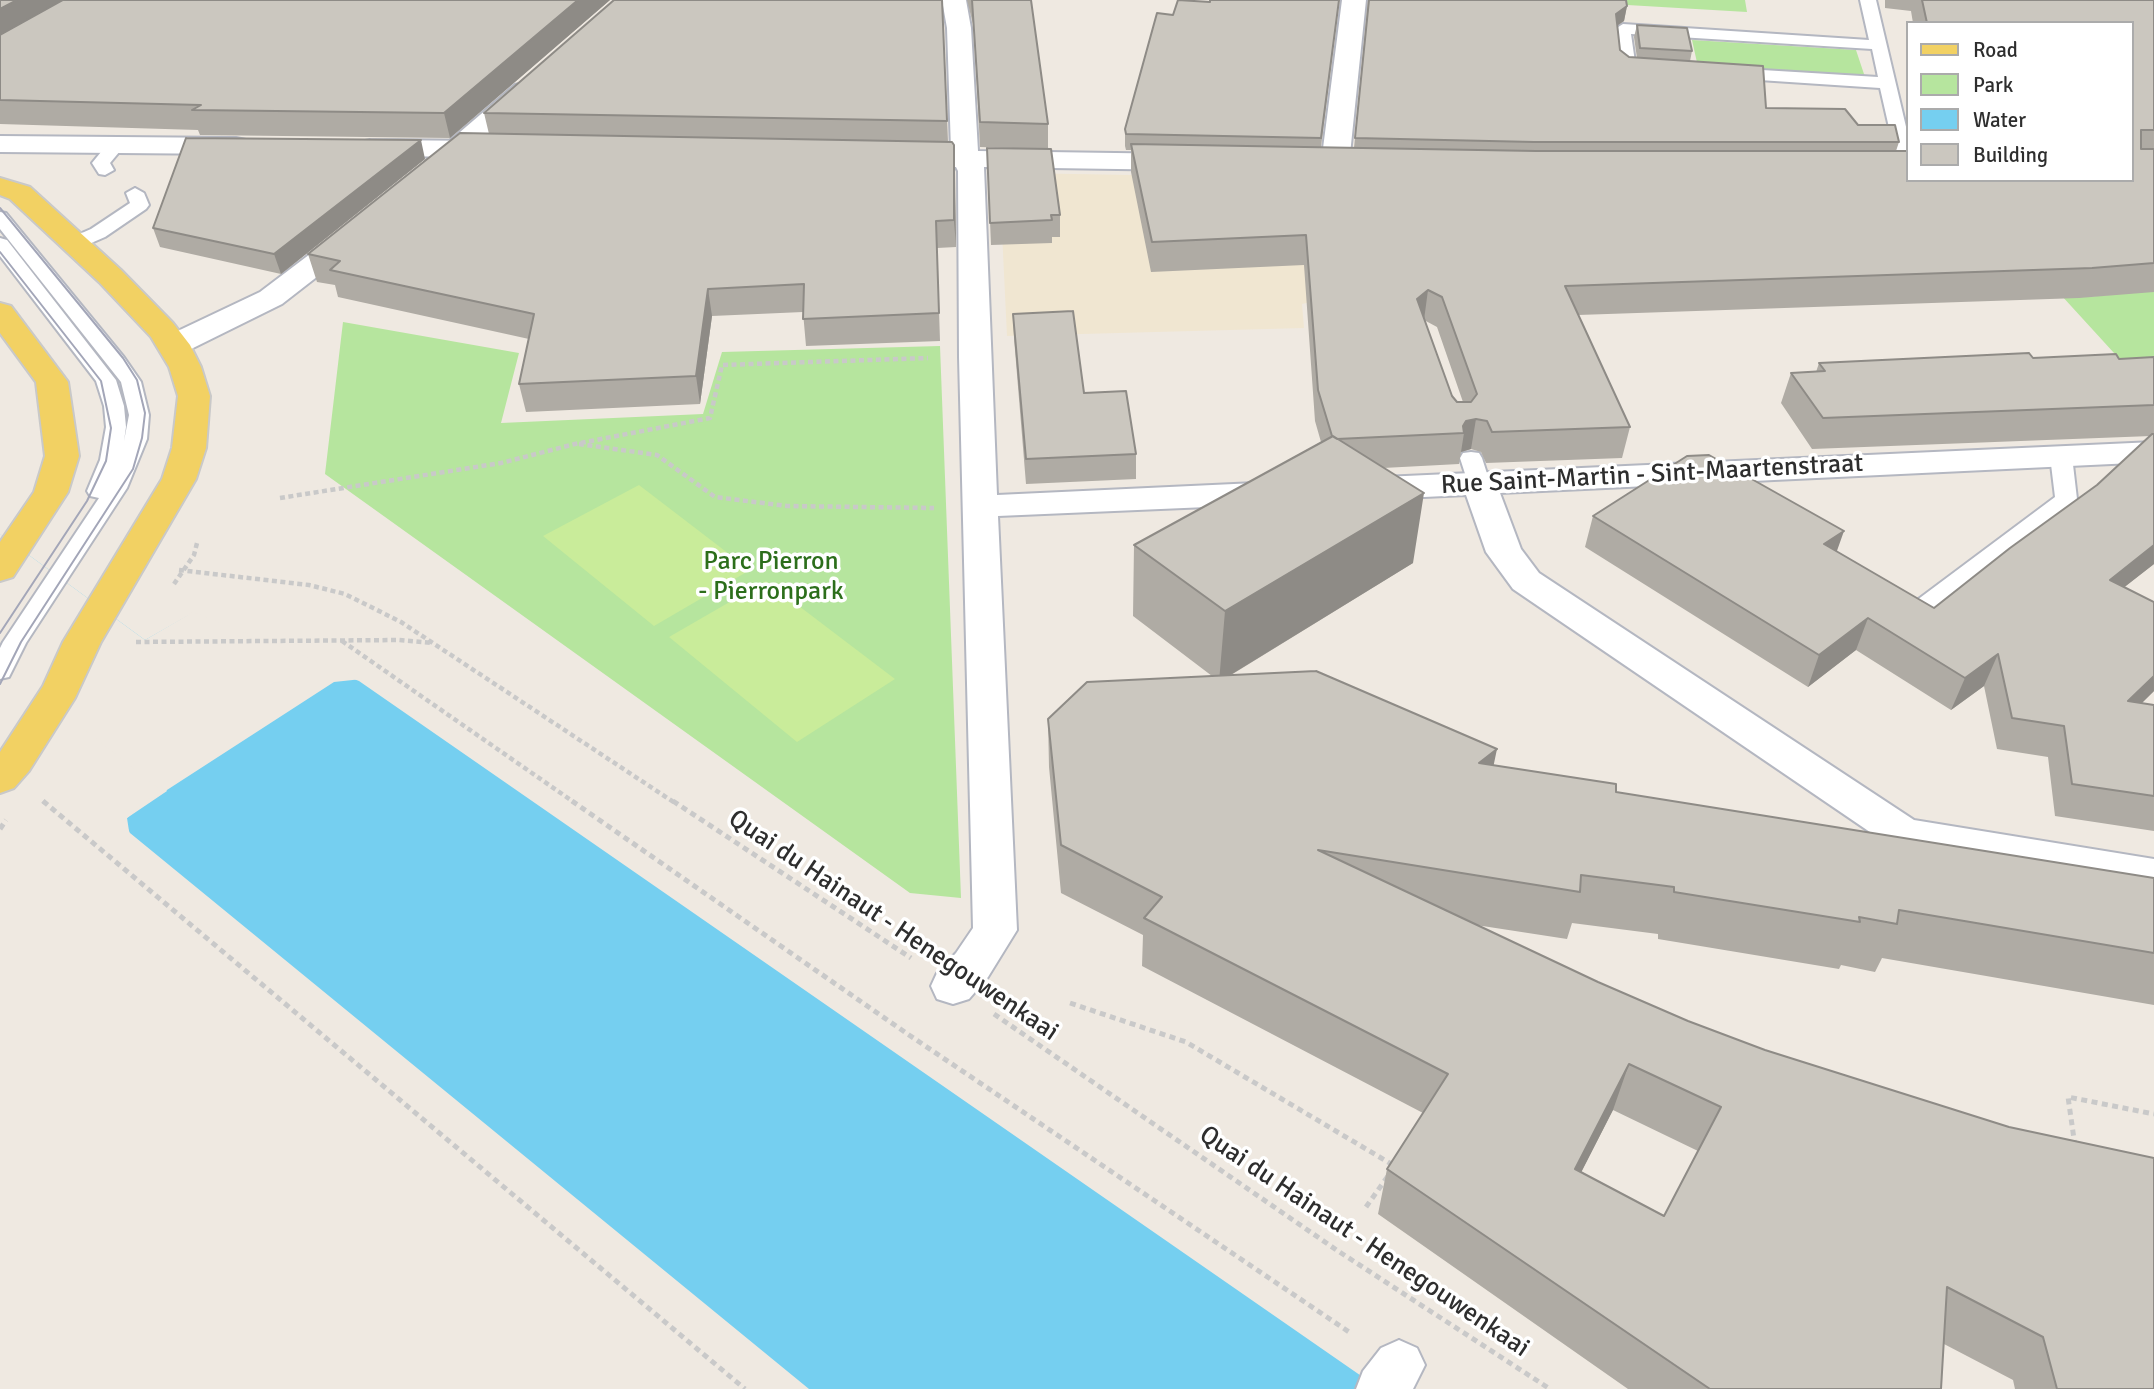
<!DOCTYPE html>
<style>
body{margin:0}
#map{position:relative;width:2154px;height:1389px;overflow:hidden;background:#efe9e1;font-family:Signika,sans-serif}
canvas{display:block}
.legend{position:absolute;left:1906px;top:21px;width:228px;height:161px;box-sizing:border-box;background:#fff;border:2px solid #ababab;margin:0;padding:9px 12px;list-style:none;font-size:21px;color:#2e2e2e}
.legend li{display:flex;align-items:center;gap:14px;height:35px}
.legend b{width:35px;border:2px solid #ababab}
</style>
<div id="map">
<canvas width="2154" height="1389"></canvas>
<ul class="legend">
<li><b style="height:9px;background:#f2d163"></b>Road</li>
<li><b style="height:19px;background:#b6e59e"></b>Park</li>
<li><b style="height:19px;background:#75cff0"></b>Water</li>
<li><b style="height:19px;background:#cbc7bf"></b>Building</li>
</ul>
</div>
<script>
const c = document.querySelector('canvas').getContext('2d');
c.lineJoin = 'round';
function fill(path, color) { c.fillStyle = color; c.fill(path, 'evenodd'); }
const shape = rows => new Path2D(rows.map(r => 'M' + r).join(''));
function trace(path, color, width, dash) { c.strokeStyle = color; c.lineWidth = width; c.lineCap = dash ? 'butt' : 'round'; c.setLineDash(dash || []); c.stroke(path); }
function label(font, color, halo, rows, align = 'center') {
  c.font = font + ' Signika,sans-serif'; c.lineWidth = 7; c.setLineDash([]); c.textBaseline = 'middle'; c.strokeStyle = halo; c.fillStyle = color; for (const [text, x, y, turn = 0] of rows) {
    c.save(); c.translate(x, y); c.rotate((+turn || 0) * Math.PI / 180); c.textAlign = isNaN(turn) ? turn : align; if (halo) c.strokeText(text, 0, 0); c.fillText(text, 0, 0); c.restore();
  }
}
fill(shape([
 [1017,173,1243,177,1331,229,1338,296,1302,304,1304,328,1007,336,1001,211]
]), '#f0e6d1');
fill(shape([
 [1576,0,1745,0,1747,12,1576,2],
 [1692,40,1856,50,1865,77,1698,67],
 [2154,274,2154,387,2146,388,2061,295,2079,292,2085,297,2109,295],
 [343,322,519,353,501,423,703,414,722,352,940,346,961,898,910,893,325,474]
]), '#b6e59e');
fill(shape([
 [639,485,750,570,654,626,543,536],
 [766,581,895,679,797,742,669,637]
]), '#c9ec9a');
fill(shape([
 [0,534,145,640,189,615,359,681,1380,1389,809,1389,130,833,126,825,127,818,167,791]
]), '#75cff0');
fill(shape([
 [0,534,145,640,193,612,362,679,334,682,136,810,127,818,129,831,126,833,123,826,125,816,161,790,0,663]
]), '#efe9e1');
const lane = shape([
 [1860,0,1876,0,1907,131,1907,172,1898,167,1880,88,1729,78,1721,73,1729,68,1878,77,1872,49,1631,34,1635,62,1654,65,1656,68,1648,73,1627,71,1619,66,1615,29,1623,24,1869,40,1860,0],
 [116,140,125,145,110,163,114,170,105,175,99,174,92,163,110,141,116,140],
 [135,188,144,193,149,205,146,209,105,237,82,247,68,247,66,243,68,239,91,229,130,203,126,193,135,188],
 [0,212,6,213,123,356,141,382,149,415,147,439,127,488,26,643,9,677,0,679,0,648,3,642,99,498,90,496,87,491,100,460,106,427,104,406,96,381,0,256,0,238,7,240,116,380,124,406,126,427,124,441,129,415,121,382,0,229,0,212],
 [2061,450,2069,451,2072,456,2077,499,2074,504,1917,624,1909,626,1901,624,1897,618,1901,612,2055,497,2050,456,2053,451,2061,450],
 [1471,452,1479,453,1482,458,1490,483,1487,488,1479,490,1471,488,1468,483,1460,458,1463,453,1471,452]
]);
const street = shape([
 [942,0,966,0,971,28,978,151,1184,154,1194,156,1198,162,1194,168,1184,170,984,167,997,495,1277,482,1289,485,1294,493,1289,501,1277,504,998,516,1017,930,988,977,969,999,953,1004,937,999,931,986,937,973,956,953,973,928,959,357,958,171,956,167,901,166,891,164,887,158,891,152,901,150,951,150,947,28,942,0],
 [1342,0,1366,0,1349,164,1345,170,1335,172,1325,170,1321,164,1342,0],
 [0,136,236,138,246,140,250,146,246,152,236,154,0,152,0,136],
 [370,140,491,141,501,143,505,149,501,155,491,157,370,156,360,154,356,148,360,142,370,140],
 [2154,442,2154,462,1500,493,1521,549,1539,573,1914,820,2154,859,2154,891,1889,845,1513,589,1486,552,1466,495,1361,500,1349,496,1344,489,1349,482,1361,478,2154,442],
 [1399,1340,1417,1348,1425,1365,1413,1389,1356,1389,1363,1371,1381,1348,1399,1340]
]);
const secondary = shape([
 [524,83,533,85,537,91,533,97,445,174,435,176,425,174,421,168,425,162,515,85,524,83],
 [353,226,363,229,368,235,363,241,282,304,185,352,174,354,163,352,158,345,163,338,260,292,343,229,353,226]
]);
const primary = shape([
 [0,178,30,187,121,270,173,323,190,345,201,367,210,396,206,448,196,479,101,642,75,698,29,771,14,788,0,793,0,752,43,686,63,642,162,479,172,448,178,396,169,367,151,337,99,282,10,199,0,195,0,178],
 [0,303,11,306,68,382,79,456,68,492,13,577,0,581,0,542,34,492,45,456,36,382,0,333,0,303]
]);
trace(lane, '#b4b7c1', 4);
trace(street, '#b4b7c1', 4);
trace(secondary, '#b4b7c1', 4);
trace(primary, '#c9c9c9', 4);
trace(shape([
 [579,444,657,455,715,497,787,506,934,508],
 [280,498,501,463,575,444,710,418,722,365,928,358],
 [179,570,309,585,345,594,401,622,675,803],
 [174,584,194,555,197,543],
 [342,641,575,803],
 [136,642,399,640,432,643],
 [43,801,45,803]
]), '#c9c9c9', 4.5, [5, 3.5]);
trace(shape([
 [43,801,745,1389],
 [572,801,909,1035,1352,1334],
 [673,801,911,958],
 [0,829,6,820],
 [1070,1003,1186,1042,1393,1165],
 [994,1014,1338,1251,1550,1389],
 [2075,1146,2068,1097,2154,1114],
 [1366,1207,1388,1176]
]), '#c9c9c9', 5, [6, 4.5]);
fill(lane, '#fff');
fill(street, '#fff');
fill(secondary, '#fff');
fill(primary, '#f2d163');
trace(shape([
 [0,208,123,358,137,380,145,413,142,438,133,469,21,642,0,684],
 [0,252,101,381,111,428,106,461,87,501,0,633]
]), '#a3a6b8', 2);
fill(shape([
 [0,0,610,0,450,138,200,135,198,130,0,124],
 [942,0,948,142,954,145,956,247,937,248,940,341,806,346,803,312,712,316,700,404,526,412,519,384,529,339,338,297,335,285,317,282,308,254,489,134,484,113],
 [967,0,1031,0,1048,124,1048,149,980,147,974,28],
 [1339,0,1321,147,1354,148,1368,0,1627,6,1624,21,1617,26,1620,50,1629,57,1637,58,1634,37,1637,25,1692,51,1690,61,1766,108,1858,125,1899,142,1896,151,1907,180,2131,23,1913,23,1911,11,1885,8,1885,0,2154,0,2154,292,2079,298,1578,315,1630,427,1622,458,1486,463,1481,452,1471,449,1461,452,1459,464,1383,468,1413,563,1231,675,1494,765,1616,792,2154,878,2154,1005,1882,958,1875,972,1841,965,1839,969,1658,939,1658,934,1572,923,1567,939,1476,925,2154,1389,2015,1389,2013,1380,1944,1344,1941,1389,1628,1389,1378,1214,1387,1169,1423,1113,1142,966,1143,935,1061,893,1049,767,1048,719,1212,676,1133,616,1134,545,1321,442,1315,421,1304,265,1151,272,1131,172,1131,150,1126,150,1125,146,1125,129,1173,15,1210,2],
 [1424,320,1437,327,1463,402,1457,402,1452,396],
 [1613,1110,1698,1151,1664,1216,1581,1172],
 [987,148,1060,215,1060,237,1052,237,1052,243,991,245],
 [425,159,281,274,160,247,153,228],
 [1013,314,1084,393,1136,454,1136,479,1026,484,1014,338],
 [2154,357,2154,564,2124,587,2154,602,2154,691,2142,703,2154,705,2154,831,2055,816,2048,757,1997,749,1984,686,1951,710,1856,650,1808,687,1585,547,1593,516,1836,552,1934,608,2097,485,2151,436,1812,449,1781,403,1791,373,1816,372,1819,363,2033,358,2119,359]
]), '#afaba4');
fill(shape([
 [17,0,67,0,0,39,0,9],
 [578,0,610,0,450,138,444,113],
 [1627,6,1624,21,1612,29,1616,14],
 [421,140,425,159,281,274,274,254],
 [954,145,955,172,956,247,954,220],
 [708,289,712,316,700,404,696,376],
 [1428,290,1424,320,1417,299],
 [1476,419,1471,449,1461,452,1464,433,1463,426,1466,421],
 [1424,493,1413,563,1219,682,1225,611],
 [1844,531,1833,562,1824,544],
 [2154,545,2154,564,2094,611,2110,580],
 [1868,618,1856,650,1808,687,1819,655],
 [1998,654,1984,686,1951,710,1965,678],
 [2154,676,2154,691,2111,733,2128,701],
 [1497,749,1487,797,1479,763],
 [1629,1064,1613,1110,1560,1214,1575,1169]
]), '#8e8b86');
const building = shape([
 [0,0,17,0,0,9,0,0],
 [63,0,578,0,444,113,192,110,201,105,0,100,0,35,63,0],
 [614,0,942,0,947,121,484,113,614,0],
 [972,0,1031,0,1048,124,980,122,972,0],
 [1178,0,1210,2,1210,0,1339,0,1321,138,1126,134,1125,129,1157,13,1173,15,1178,0],
 [1369,0,1626,0,1627,6,1616,14,1620,50,1629,57,1763,66,1766,108,1845,109,1858,125,1895,125,1899,142,1534,142,1355,138,1369,0],
 [1922,0,2154,0,2154,130,2141,130,2141,149,2154,149,2154,263,2092,268,1565,286,1630,427,1492,432,1487,421,1476,419,1466,421,1463,426,1464,433,1337,439,1332,436,1318,390,1306,235,1152,242,1131,144,1536,151,1907,151,1907,180,2131,180,2131,23,1927,23,1922,0],
 [1428,290,1442,297,1477,394,1471,402,1457,402,1452,396,1417,299,1428,290],
 [1637,25,1687,28,1692,51,1640,48,1637,25],
 [460,133,952,142,954,145,954,220,936,221,939,313,803,319,804,284,708,289,696,376,519,384,534,314,330,270,340,261,308,254,460,133],
 [186,138,421,140,274,254,153,228,186,138],
 [987,148,1051,149,1060,215,1051,215,1052,220,990,223,987,148],
 [1073,311,1084,393,1126,391,1136,454,1026,459,1013,314,1073,311],
 [2029,353,2033,358,2116,354,2119,359,2154,357,2154,405,1823,418,1791,373,1825,371,1819,363,2029,353],
 [2152,434,2154,434,2154,545,2110,580,2154,602,2154,676,2128,701,2154,705,2154,796,2072,784,2064,726,2012,718,1998,654,1965,678,1868,618,1819,655,1593,516,1687,456,1709,455,1844,531,1824,544,1934,608,2010,548,2097,485,2152,434],
 [1333,436,1424,493,1225,611,1134,545,1333,436],
 [1316,671,1497,749,1479,763,1616,784,1616,792,2154,878,2154,953,1899,910,1897,924,1859,917,1860,922,1674,892,1674,887,1581,875,1580,892,1318,850,1598,982,1688,1021,1765,1050,2009,1127,2154,1158,2154,1389,2057,1389,2043,1337,1947,1287,1941,1389,1710,1389,1387,1169,1448,1074,1144,918,1162,897,1061,845,1048,719,1087,682,1316,671],
 [1629,1064,1721,1107,1664,1216,1575,1169,1629,1064]
]);
fill(building, '#cbc7bf');
trace(building, '#8e8b86', 2);
label('26px', '#2e2e2e', '#fff', [
 ["Rue Saint-Martin - Sint-Maartenstraat",1652,475,-3],
 ["Quai du Hainaut - Henegouwenkaai",893,926,34],
 ["Quai du Hainaut - Henegouwenkaai",1364,1242,34]
]);
label('26px', '#2c6e1b', '#fff', [
 ["Parc Pierron",771,562],
 ["- Pierronpark",771,592]
]);
</script>
